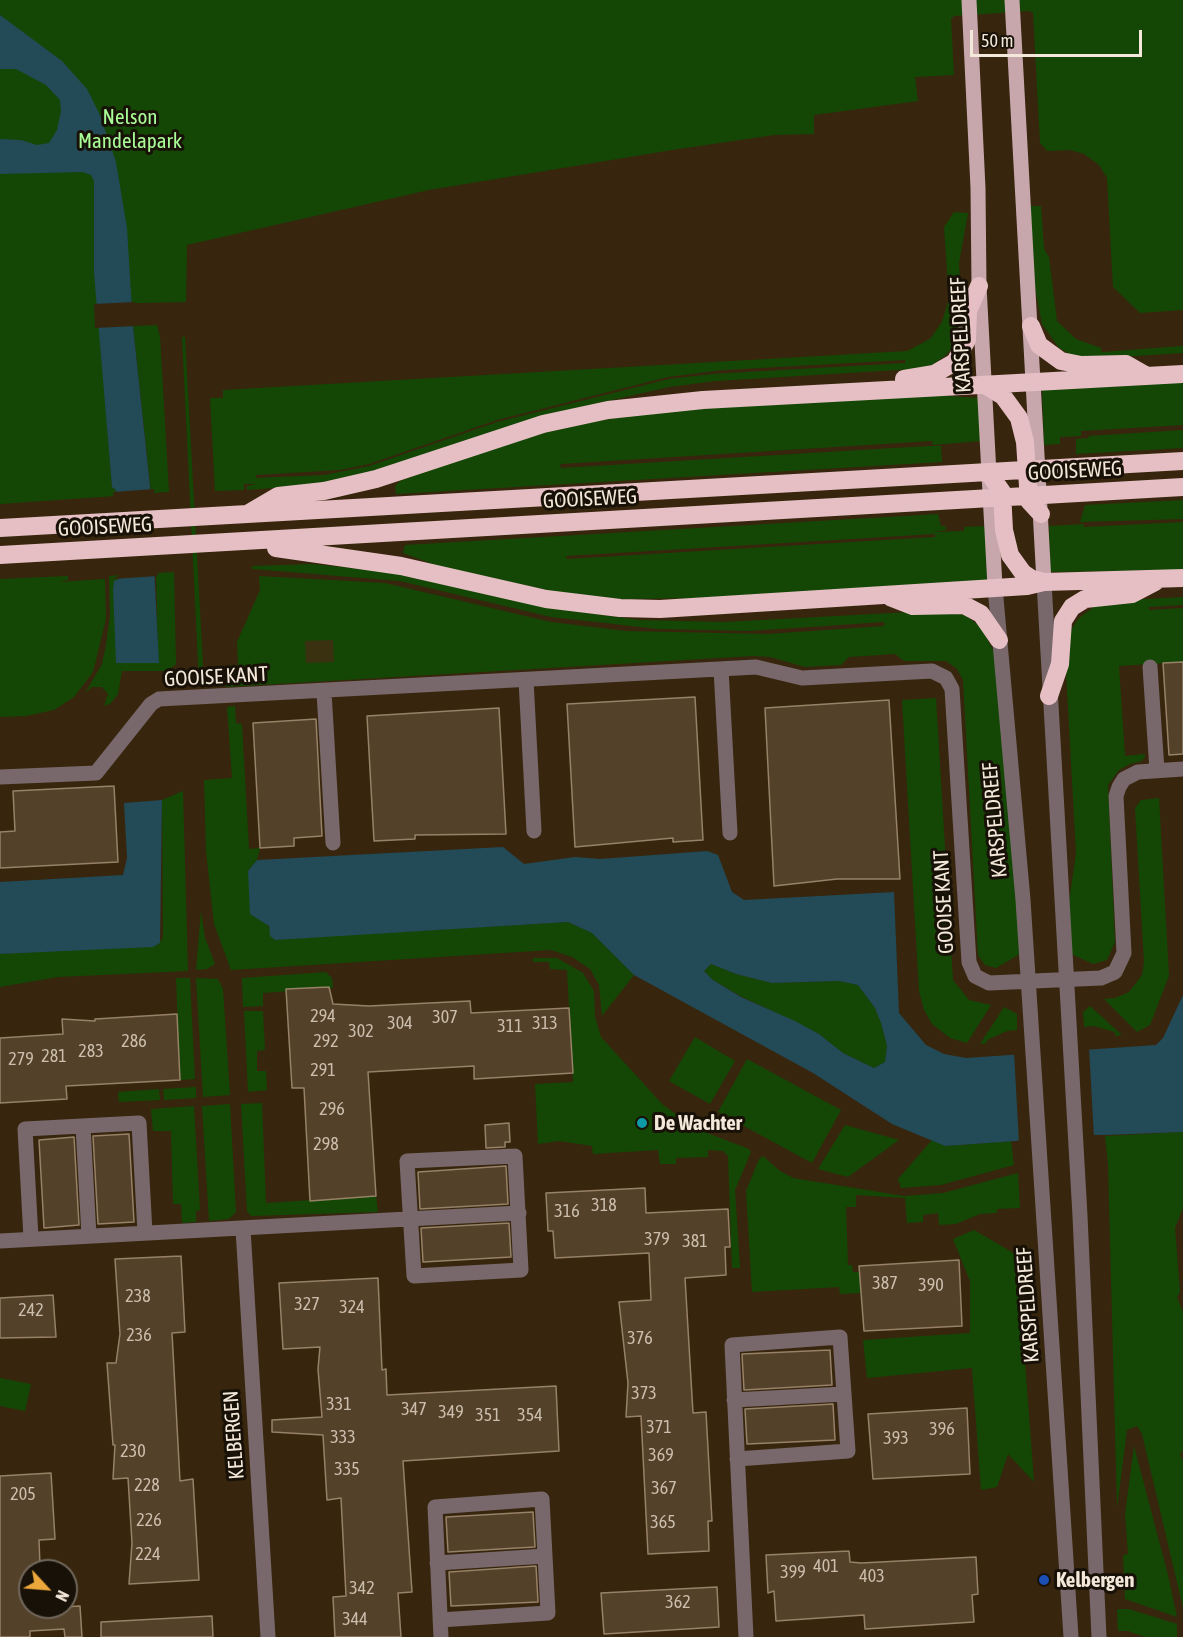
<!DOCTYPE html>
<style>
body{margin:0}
#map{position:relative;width:1183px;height:1637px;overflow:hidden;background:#37260d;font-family:"Asap Condensed",sans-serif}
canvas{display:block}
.north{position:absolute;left:18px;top:1559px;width:60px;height:60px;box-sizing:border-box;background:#181107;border:2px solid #70675b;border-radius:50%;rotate:116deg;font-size:16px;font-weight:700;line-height:24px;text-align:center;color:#f3e8d9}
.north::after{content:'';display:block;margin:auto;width:21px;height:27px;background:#eda83b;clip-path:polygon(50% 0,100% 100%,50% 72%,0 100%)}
.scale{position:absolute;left:970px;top:30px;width:172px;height:27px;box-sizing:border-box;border:3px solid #f3e8d9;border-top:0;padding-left:8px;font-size:18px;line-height:21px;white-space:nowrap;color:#f3e8d9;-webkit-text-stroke:4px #181107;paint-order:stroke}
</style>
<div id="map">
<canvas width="1183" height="1637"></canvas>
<div class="north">N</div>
<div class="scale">50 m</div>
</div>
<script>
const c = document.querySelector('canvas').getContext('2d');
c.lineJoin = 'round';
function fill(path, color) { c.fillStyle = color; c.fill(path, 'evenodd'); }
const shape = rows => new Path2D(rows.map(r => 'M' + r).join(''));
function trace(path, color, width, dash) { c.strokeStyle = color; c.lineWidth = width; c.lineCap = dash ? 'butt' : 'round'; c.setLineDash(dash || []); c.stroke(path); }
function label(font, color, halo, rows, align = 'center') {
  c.font = font + ' "Asap Condensed",sans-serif'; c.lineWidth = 6; c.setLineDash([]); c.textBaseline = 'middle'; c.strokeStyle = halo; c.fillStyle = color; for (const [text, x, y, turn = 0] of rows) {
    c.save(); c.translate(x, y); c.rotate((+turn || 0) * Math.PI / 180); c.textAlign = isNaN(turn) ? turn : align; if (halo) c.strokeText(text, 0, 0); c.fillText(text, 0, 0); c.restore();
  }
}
fill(shape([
 [0,0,1183,0,1183,310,1140,313,1113,287,1107,178,1099,165,1084,154,1070,150,1047,151,1040,143,1033,13,1029,11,954,16,951,19,954,75,915,77,918,101,814,115,814,134,774,135,672,150,429,190,187,245,186,302,98,304,112,487,116,490,115,496,0,504],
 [1030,206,1041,206,1044,249,1049,257,1057,321,1076,339,1101,348,1102,352,1183,346,1183,353,1087,359,1073,356,1059,348,1042,324,1035,288],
 [954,212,968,213,959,263,962,313,955,344,946,355,932,365,915,369,716,381,669,387,564,411,395,467,313,485,247,490,247,486,257,484,244,484,244,490,215,491,210,398,223,398,223,390,907,351,930,339,942,322,949,299,944,227],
 [905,360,905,363,712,374,669,379,497,422,369,466,324,475,256,478,256,475,340,470,369,464,497,420,668,377,723,370],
 [157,325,160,336,169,492,151,493,133,326],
 [182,337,185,337,204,683,199,683],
 [1183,380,1183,425,1081,431,1081,436,1060,437,1060,444,1044,445,1042,390],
 [932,395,978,398,981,441,933,445,932,441,560,464,561,468,927,446,941,446,942,462,396,494,395,486,400,481,482,451,570,425,662,411],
 [1183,430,1183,448,1076,454,1076,439,1089,438,1088,436],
 [1183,500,1183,519,1080,522,1085,505],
 [938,514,941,526,945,526,946,530,933,532,964,531,964,527,986,526,987,581,700,598,622,599,556,592,438,566,403,553,405,545],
 [935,534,935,537,567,559,566,556],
 [1183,522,1183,570,1050,572,1049,526,1083,524,1084,527],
 [311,564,383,571,572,611,640,620,724,622,930,611,965,615,981,627,995,654,1013,844,1020,954,996,968,985,965,978,955,963,680,957,669,946,661,904,661,895,654,849,657,841,665,805,667,770,657,753,656,226,687,225,666,238,665,237,642,260,590,259,576,385,583,551,622,626,631,768,634,884,626,884,622,749,631,659,629,551,617,400,581,252,569,252,566],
 [174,572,176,664,168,671,122,671,118,694,111,703,104,706,108,694,102,687,92,687,85,693,102,664,106,645,110,615,109,576,120,575,120,578,114,582,114,601,154,663,158,663,156,573],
 [68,576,68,580,58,582,105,579,106,619,93,672,74,697,54,710,26,716,0,717,0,579],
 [1183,597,1183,605,1149,607,1149,610,1183,608,1183,662,1119,666,1125,756,1145,754,1145,756,1142,761,1130,764,1119,770,1108,785,1115,942,1107,960,1093,964,1071,954,1068,909,1076,853,1065,654,1071,630,1079,618,1095,606,1112,601],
 [936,698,953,980,969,1000,991,1005,967,1043,950,1038,932,1024,924,1010,919,991,902,700],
 [235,706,236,723,242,724,249,849,260,848,257,860,248,871,273,939,568,922,592,933,634,975,602,1016,599,985,590,969,572,957,551,950,231,970,214,924,206,851,204,780,232,778,227,707],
 [183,791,188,971,58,977,0,987,0,954,158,945,163,937,162,800],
 [1159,798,1169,976,1150,1025,1137,1032,1104,999,1115,998,1129,992,1142,975,1144,962,1135,808,1141,800],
 [201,911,205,938,215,964,207,969,196,970],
 [533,958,557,958,583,973,594,991,595,1017,601,1037,663,1105,697,1129,749,1149,751,1152,735,1190,740,1268,732,1268,728,1156,723,1151,708,1150,708,1157,676,1158,676,1164,660,1164,658,1150,593,1154,592,1146,559,1141,538,1144,535,1084,573,1082,567,970,550,969,549,962,533,962],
 [711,964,736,974,772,983,839,981,858,985,875,1008,881,1023,887,1046,885,1063,874,1068,843,1053,819,1034,794,1021,742,997,713,980,704,971],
 [326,972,332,978,333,988,263,993,263,1006,243,1007,242,978],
 [176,978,190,978,195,1079,180,1080],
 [196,978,218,979,223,989,230,1095,203,1097],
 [1090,1006,1122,1035,1115,1036,1115,1032,1094,1026,1084,1027,1083,1012],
 [1004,1007,1017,1014,1017,1030,1007,1031,987,1040,987,1043,980,1044],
 [244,1011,263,1011,265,1050,257,1051,257,1071,266,1071,267,1090,248,1092],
 [695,1037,735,1061,710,1104,669,1081],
 [747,1059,841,1110,812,1163,718,1112],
 [196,1087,196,1098,164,1100,163,1089],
 [159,1089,160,1100,119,1102,118,1092],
 [262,1103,266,1203,376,1196,378,1212,251,1216,247,1211,241,1104],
 [230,1104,236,1212,229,1219,209,1221,202,1106],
 [194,1106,200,1210,196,1211,196,1222,182,1223,181,1204,173,1204,171,1131,153,1131,151,1109],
 [845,1125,899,1140,848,1177,818,1169],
 [1183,1132,1183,1208,1175,1228,1180,1292,1177,1297,1183,1312,1183,1450,1180,1455,1183,1460,1183,1608,1142,1434,1137,1426,1127,1430,1117,1508,1108,1164,1105,1136],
 [932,1140,945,1146,1011,1141,1014,1165,941,1185,901,1188,898,1179],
 [763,1156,780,1171,793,1178,904,1196,943,1193,1018,1173,1020,1208,997,1209,997,1213,980,1214,956,1224,939,1225,938,1213,923,1215,923,1222,907,1223,905,1198,856,1195,856,1207,846,1207,848,1265,852,1265,853,1272,860,1272,861,1293,840,1294,839,1287,752,1292,746,1191,759,1159],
 [974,1230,1017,1255,1034,1482,1008,1454,997,1487,981,1490,972,1368,867,1378,863,1340,970,1333,970,1281,953,1239],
 [0,1378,31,1384,25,1411,0,1406],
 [1134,1446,1168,1575,1177,1617,1125,1599,1123,1555,1128,1554,1125,1514],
 [1117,1609,1129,1609,1177,1624,1177,1637,1145,1637,1128,1631,1118,1631]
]), '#144705');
fill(shape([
 [333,640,334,662,306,663,305,641]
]), '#393110');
fill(shape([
 [0,15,62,61,87,89,100,115,116,162,127,228,133,326,150,486,159,663,116,663,113,590,114,581,121,578,116,490,112,487,94,273,94,181,91,175,83,172,0,174,0,139,21,140,37,145,49,143,57,130,61,111,60,100,46,85,16,69,0,69],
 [162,800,160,943,153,947,0,954,0,882,123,875,127,858,124,803],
 [503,847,524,864,575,857,600,859,707,851,718,855,732,892,744,900,894,892,899,1013,926,1045,944,1054,966,1058,1156,1045,1163,1038,1183,995,1183,1132,1105,1135,1037,1134,1016,1141,945,1146,892,1124,813,1073,634,975,592,933,568,922,275,940,270,936,269,926,250,914,248,871,257,860],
 [711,964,736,974,772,983,839,981,858,985,875,1008,881,1023,887,1046,885,1062,874,1068,843,1053,819,1034,795,1021,741,997,713,980,704,971]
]), '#224a57');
fill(shape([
 [135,302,136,326,95,328,94,304],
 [154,489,155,562,158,576,112,579,118,576,113,492],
 [1089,1048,1094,1138,1038,1137,1019,1143,1014,1052]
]), '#37260d');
const building = shape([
 [1183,662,1183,754,1169,755,1163,663,1183,662],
 [695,697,703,840,673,842,673,838,575,847,567,704,695,697],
 [889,700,900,879,837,879,774,886,765,708,889,700],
 [499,708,506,834,415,835,415,839,374,841,367,716,499,708],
 [316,719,322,836,294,838,294,846,260,848,253,723,316,719],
 [114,786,118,862,0,868,0,832,15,831,13,791,114,786],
 [329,987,333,1004,369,1006,470,1001,471,1013,569,1008,573,1073,474,1079,474,1066,368,1072,376,1196,310,1201,304,1088,292,1088,286,989,329,987],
 [177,1014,180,1080,66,1086,67,1099,0,1103,0,1038,63,1034,62,1019,95,1021,95,1019,177,1014],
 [509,1123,510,1142,505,1142,505,1147,486,1148,485,1125,509,1123],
 [129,1134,134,1222,98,1224,93,1136,129,1134],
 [74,1137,79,1225,44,1228,39,1140,74,1137],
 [506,1166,508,1204,420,1209,418,1172,506,1166],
 [645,1188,646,1213,728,1209,730,1247,725,1247,726,1275,685,1278,693,1413,706,1412,712,1521,708,1521,709,1551,648,1554,641,1416,626,1417,628,1383,619,1302,651,1300,649,1253,555,1258,553,1231,548,1231,546,1193,645,1188],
 [509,1223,511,1257,423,1262,421,1228,509,1223],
 [181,1256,185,1332,172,1333,180,1481,193,1479,199,1580,129,1584,132,1543,128,1478,113,1479,115,1445,113,1445,107,1363,116,1363,120,1334,115,1259,181,1256],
 [959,1260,962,1326,864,1331,859,1266,959,1260],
 [378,1278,382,1370,386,1369,387,1395,556,1386,559,1451,403,1461,412,1592,398,1593,401,1637,335,1637,333,1597,346,1596,341,1498,327,1500,323,1435,272,1432,272,1420,322,1417,318,1369,320,1347,283,1349,279,1283,378,1278],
 [53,1295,56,1337,0,1338,0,1298,53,1295],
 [830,1350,832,1385,744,1390,742,1354,830,1350],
 [833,1404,835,1440,747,1444,745,1409,833,1404],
 [967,1408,970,1474,873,1479,868,1414,967,1408],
 [51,1473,55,1539,39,1540,40,1566,30,1566,30,1609,80,1606,82,1637,65,1637,64,1629,30,1631,30,1637,0,1637,0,1476,51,1473],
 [533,1512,535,1547,448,1552,446,1517,533,1512],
 [849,1551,850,1562,861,1563,976,1557,978,1594,972,1595,974,1622,865,1629,864,1615,776,1621,774,1591,768,1593,766,1555,849,1551],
 [536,1566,538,1602,451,1606,449,1572,536,1566],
 [717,1587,719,1627,604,1634,601,1593,717,1587],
 [212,1616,213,1637,101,1637,101,1622,212,1616]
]);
fill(building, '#544129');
trace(building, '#978268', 1.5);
trace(shape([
 [1044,582,1080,1216,1099,1637],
 [995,587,1023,900,1071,1637],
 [1150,667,1157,770],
 [721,669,730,833],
 [526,680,534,831],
 [324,692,333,843],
 [0,777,96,773,151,704,159,699,756,667,802,678,932,671,946,678,952,689,969,962,975,976,989,983,1101,978,1115,972,1124,953,1116,796,1119,787,1124,779,1138,772,1183,769],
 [83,1126,89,1236],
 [515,1156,521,1270,414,1276,407,1161,515,1156],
 [243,1229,268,1637],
 [31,1238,25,1129,139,1123,145,1233],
 [0,1241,519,1213],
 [734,1400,844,1394],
 [737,1459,848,1451,840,1337,732,1345,746,1637],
 [437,1563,545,1556],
 [440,1620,548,1613,542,1499,435,1507,441,1637]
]), '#78686b', 15);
trace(shape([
 [969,0,978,188,979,286,995,587],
 [1012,0,1044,582]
]), '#c7a7ac', 15);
trace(shape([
 [1031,326,1039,345,1061,361,1081,365,1126,364,1147,376],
 [904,379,934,374,955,362,967,340,968,311,979,286],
 [985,385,1003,396,1019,418,1025,442,1029,501,1041,514],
 [990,475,1002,492,1004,530,1010,555,1023,573,1032,579,1044,582,1183,578],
 [249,513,278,496,324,491,376,479,543,424,608,410,703,400,1183,374],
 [0,528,1183,461],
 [276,548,401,566,546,599,620,608,660,609,1027,586,1044,582],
 [0,555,1183,487],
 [890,597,913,606,964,605,981,614,999,640],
 [1049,696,1060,664,1063,621,1072,607,1085,599,1132,594,1155,582]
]), '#e6bfc5', 18);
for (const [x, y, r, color] of [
 [642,1123,6,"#0f9aa8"],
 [1044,1580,6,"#1a4fb4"]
]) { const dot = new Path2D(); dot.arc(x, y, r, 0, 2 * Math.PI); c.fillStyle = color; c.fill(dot); trace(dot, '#181107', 2); }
label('18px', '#cbbead', null, [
 ["294",323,1016],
 ["307",445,1017],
 ["304",400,1023],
 ["313",545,1023],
 ["311",510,1026],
 ["302",361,1031],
 ["286",134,1041],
 ["292",326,1041],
 ["283",91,1051],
 ["281",54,1056],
 ["279",21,1059],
 ["291",323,1070],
 ["296",332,1109],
 ["298",326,1144],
 ["318",604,1205],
 ["316",567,1211],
 ["379",657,1239],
 ["381",695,1241],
 ["387",885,1283],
 ["390",931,1285],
 ["238",138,1296],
 ["327",307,1304],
 ["324",352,1307],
 ["242",31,1310],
 ["236",139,1335],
 ["376",640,1338],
 ["373",644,1393],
 ["331",339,1404],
 ["347",414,1409],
 ["349",451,1412],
 ["351",488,1415],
 ["354",530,1415],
 ["371",659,1427],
 ["396",942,1429],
 ["333",343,1437],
 ["393",896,1438],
 ["230",133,1451],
 ["369",661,1455],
 ["335",347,1469],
 ["228",147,1485],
 ["367",664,1488],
 ["205",23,1494],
 ["226",149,1520],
 ["365",663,1522],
 ["224",148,1554],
 ["401",826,1566],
 ["399",793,1572],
 ["403",872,1576],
 ["342",362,1588],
 ["362",678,1602],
 ["344",355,1619]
]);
label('21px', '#a9fc97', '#181107', [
 ["Nelson",130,117],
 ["Mandelapark",130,141]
]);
label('21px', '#f3e8d9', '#181107', [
 ["KARSPELDREEF",961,335,-93],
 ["GOOISEWEG",1075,471,-3],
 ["GOOISEWEG",590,499,-3],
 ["GOOISEWEG",105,527,-3],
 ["GOOISE KANT",216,677,-3],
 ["KARSPELDREEF",995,820,-95],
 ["GOOISE KANT",944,902,-93],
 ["KARSPELDREEF",1028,1305,-94],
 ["KELBERGEN",234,1435,-94]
]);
label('bold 21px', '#f3e8d9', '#181107', [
 ["De Wachter",654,1123],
 ["Kelbergen",1056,1580]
], 'left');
</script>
